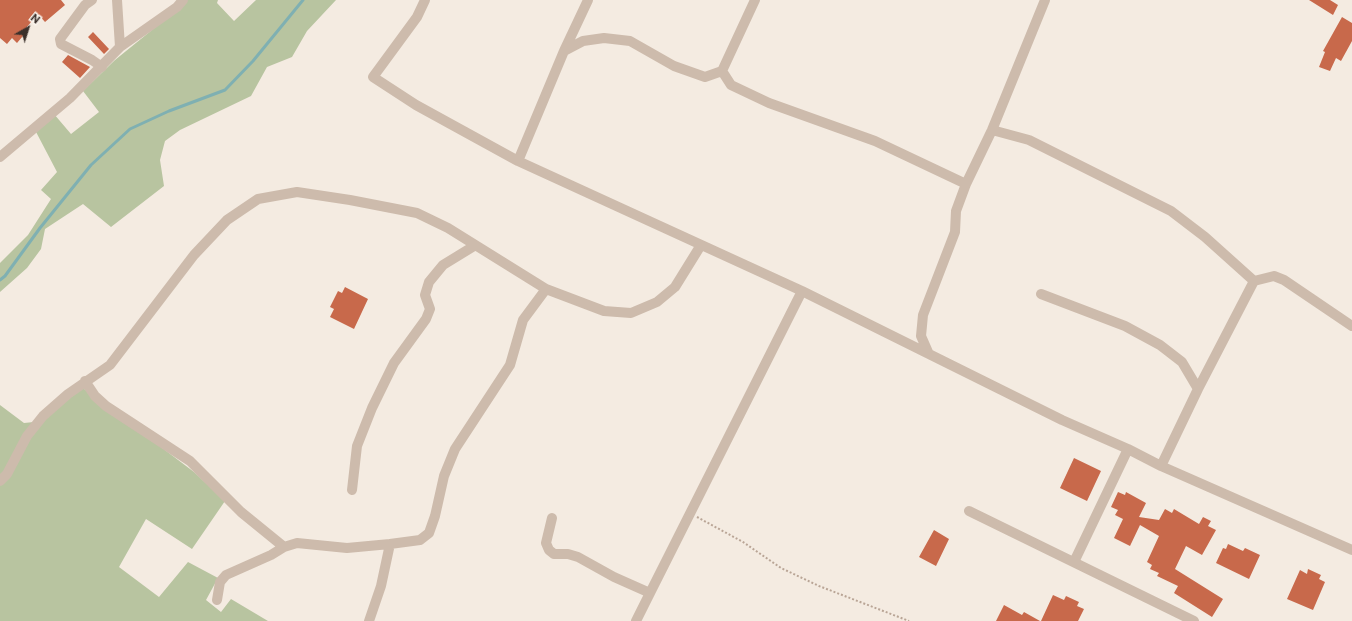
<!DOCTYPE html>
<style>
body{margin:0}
#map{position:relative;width:1352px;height:621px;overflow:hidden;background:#f4ebe1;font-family:Commissioner,sans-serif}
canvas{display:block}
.north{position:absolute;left:8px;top:8px;width:40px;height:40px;-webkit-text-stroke:3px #fbf5ee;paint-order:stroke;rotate:39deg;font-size:11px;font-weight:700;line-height:16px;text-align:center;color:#3b302b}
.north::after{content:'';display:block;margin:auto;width:14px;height:18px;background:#3b302b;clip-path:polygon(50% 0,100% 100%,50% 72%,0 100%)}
</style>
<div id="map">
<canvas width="1352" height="621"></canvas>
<div class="north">N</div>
</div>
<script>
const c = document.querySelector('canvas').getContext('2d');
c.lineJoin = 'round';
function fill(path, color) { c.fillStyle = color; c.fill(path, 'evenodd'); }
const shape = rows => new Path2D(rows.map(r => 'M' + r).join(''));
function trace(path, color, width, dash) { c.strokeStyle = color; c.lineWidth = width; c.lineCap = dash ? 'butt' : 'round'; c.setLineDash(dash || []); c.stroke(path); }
fill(shape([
 [185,0,218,0,217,3,234,21,256,0,336,0,307,31,292,57,267,67,251,96,180,130,165,141,160,160,164,186,111,227,83,204,45,229,41,249,27,268,0,292,0,263,28,235,51,199,41,190,57,172,35,130,54,114,71,134,99,112,83,91,115,60,168,17],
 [83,388,194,472,225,501,192,549,146,519,119,567,159,597,188,562,218,578,206,600,221,612,231,599,268,621,0,621,0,405,24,423,44,421,66,400]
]), '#b8c4a0');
trace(shape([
 [0,280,5,276,40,228,91,165,130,129,169,111,225,90,253,61,303,0]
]), '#7fb0b2', 3);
fill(shape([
 [0,0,61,0,65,5,45,22,38,14,26,28,28,30,17,43,12,38,7,44,0,38],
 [1309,0,1330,0,1338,5,1333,15],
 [1342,17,1352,23,1352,41,1341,61,1336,58,1330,71,1319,67,1325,52,1323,51],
 [93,32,109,49,104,54,88,37],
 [68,55,90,67,80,78,62,62],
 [345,287,368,299,354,329,330,317,334,309,330,307,338,291,342,293],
 [1074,458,1101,471,1087,501,1060,488],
 [1118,492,1125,495,1126,492,1146,503,1139,517,1159,520,1165,509,1172,513,1174,509,1199,524,1203,517,1211,521,1208,526,1216,530,1202,555,1186,546,1175,569,1223,599,1212,617,1174,593,1178,586,1157,576,1159,573,1150,569,1152,565,1147,562,1159,536,1140,525,1130,546,1114,538,1123,519,1115,515,1118,510,1111,507],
 [934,530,949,539,936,566,919,557],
 [1228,544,1243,551,1245,548,1260,555,1249,579,1216,563,1223,548,1226,549],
 [1308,569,1321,575,1319,579,1325,582,1313,610,1287,599,1300,570,1307,574],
 [1053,595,1064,600,1066,596,1079,602,1077,606,1084,609,1078,621,1041,621],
 [1004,605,1022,615,1024,612,1040,621,996,621]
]), '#c8694b');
trace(shape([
 [697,517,743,542,781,568,819,586,909,621]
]), '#b9a596', 2, [2, 2]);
trace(shape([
 [92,0,85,5,60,39,61,44,92,60,102,67],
 [117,0,120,47],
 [425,0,417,17,373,77,416,105,518,161,802,291,1062,420,1128,449,1161,466,1352,550],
 [564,51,583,41,604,38,630,41,674,66,705,77,722,71,755,0],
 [722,71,731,85,769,103,875,141,966,184],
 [992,130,1029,140,1171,211,1205,237,1254,281],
 [0,157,70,98,120,47,177,7,183,0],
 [518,161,564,51,588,0],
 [1041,294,1125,326,1160,345,1182,362,1198,389],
 [928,352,921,336,923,315,955,232,956,211,966,184,992,130,1045,0],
 [85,381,95,396,106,406,190,461,241,512,284,547],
 [1161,466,1198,389,1254,281,1274,276,1284,280,1352,326],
 [0,481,7,474,27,436,43,416,68,394,110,365,194,255,227,220,258,199,297,192,350,200,417,213,448,228,546,289,604,311,631,313,657,302,675,287,701,245],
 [352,490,357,446,372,408,394,363,426,319,430,309,425,295,429,282,443,265,474,246],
 [969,511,1194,621],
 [552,518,546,543,549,550,554,554,568,554,578,557,614,577,650,593,802,291],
 [1074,562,1128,449],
 [217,600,220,582,226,575,271,555,284,547,297,543,347,548,390,544],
 [369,621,381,586,390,544,420,540,429,533,435,516,444,476,455,449,510,365,523,320,546,289],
 [636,621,650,593]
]), '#cdbbac', 10);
</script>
